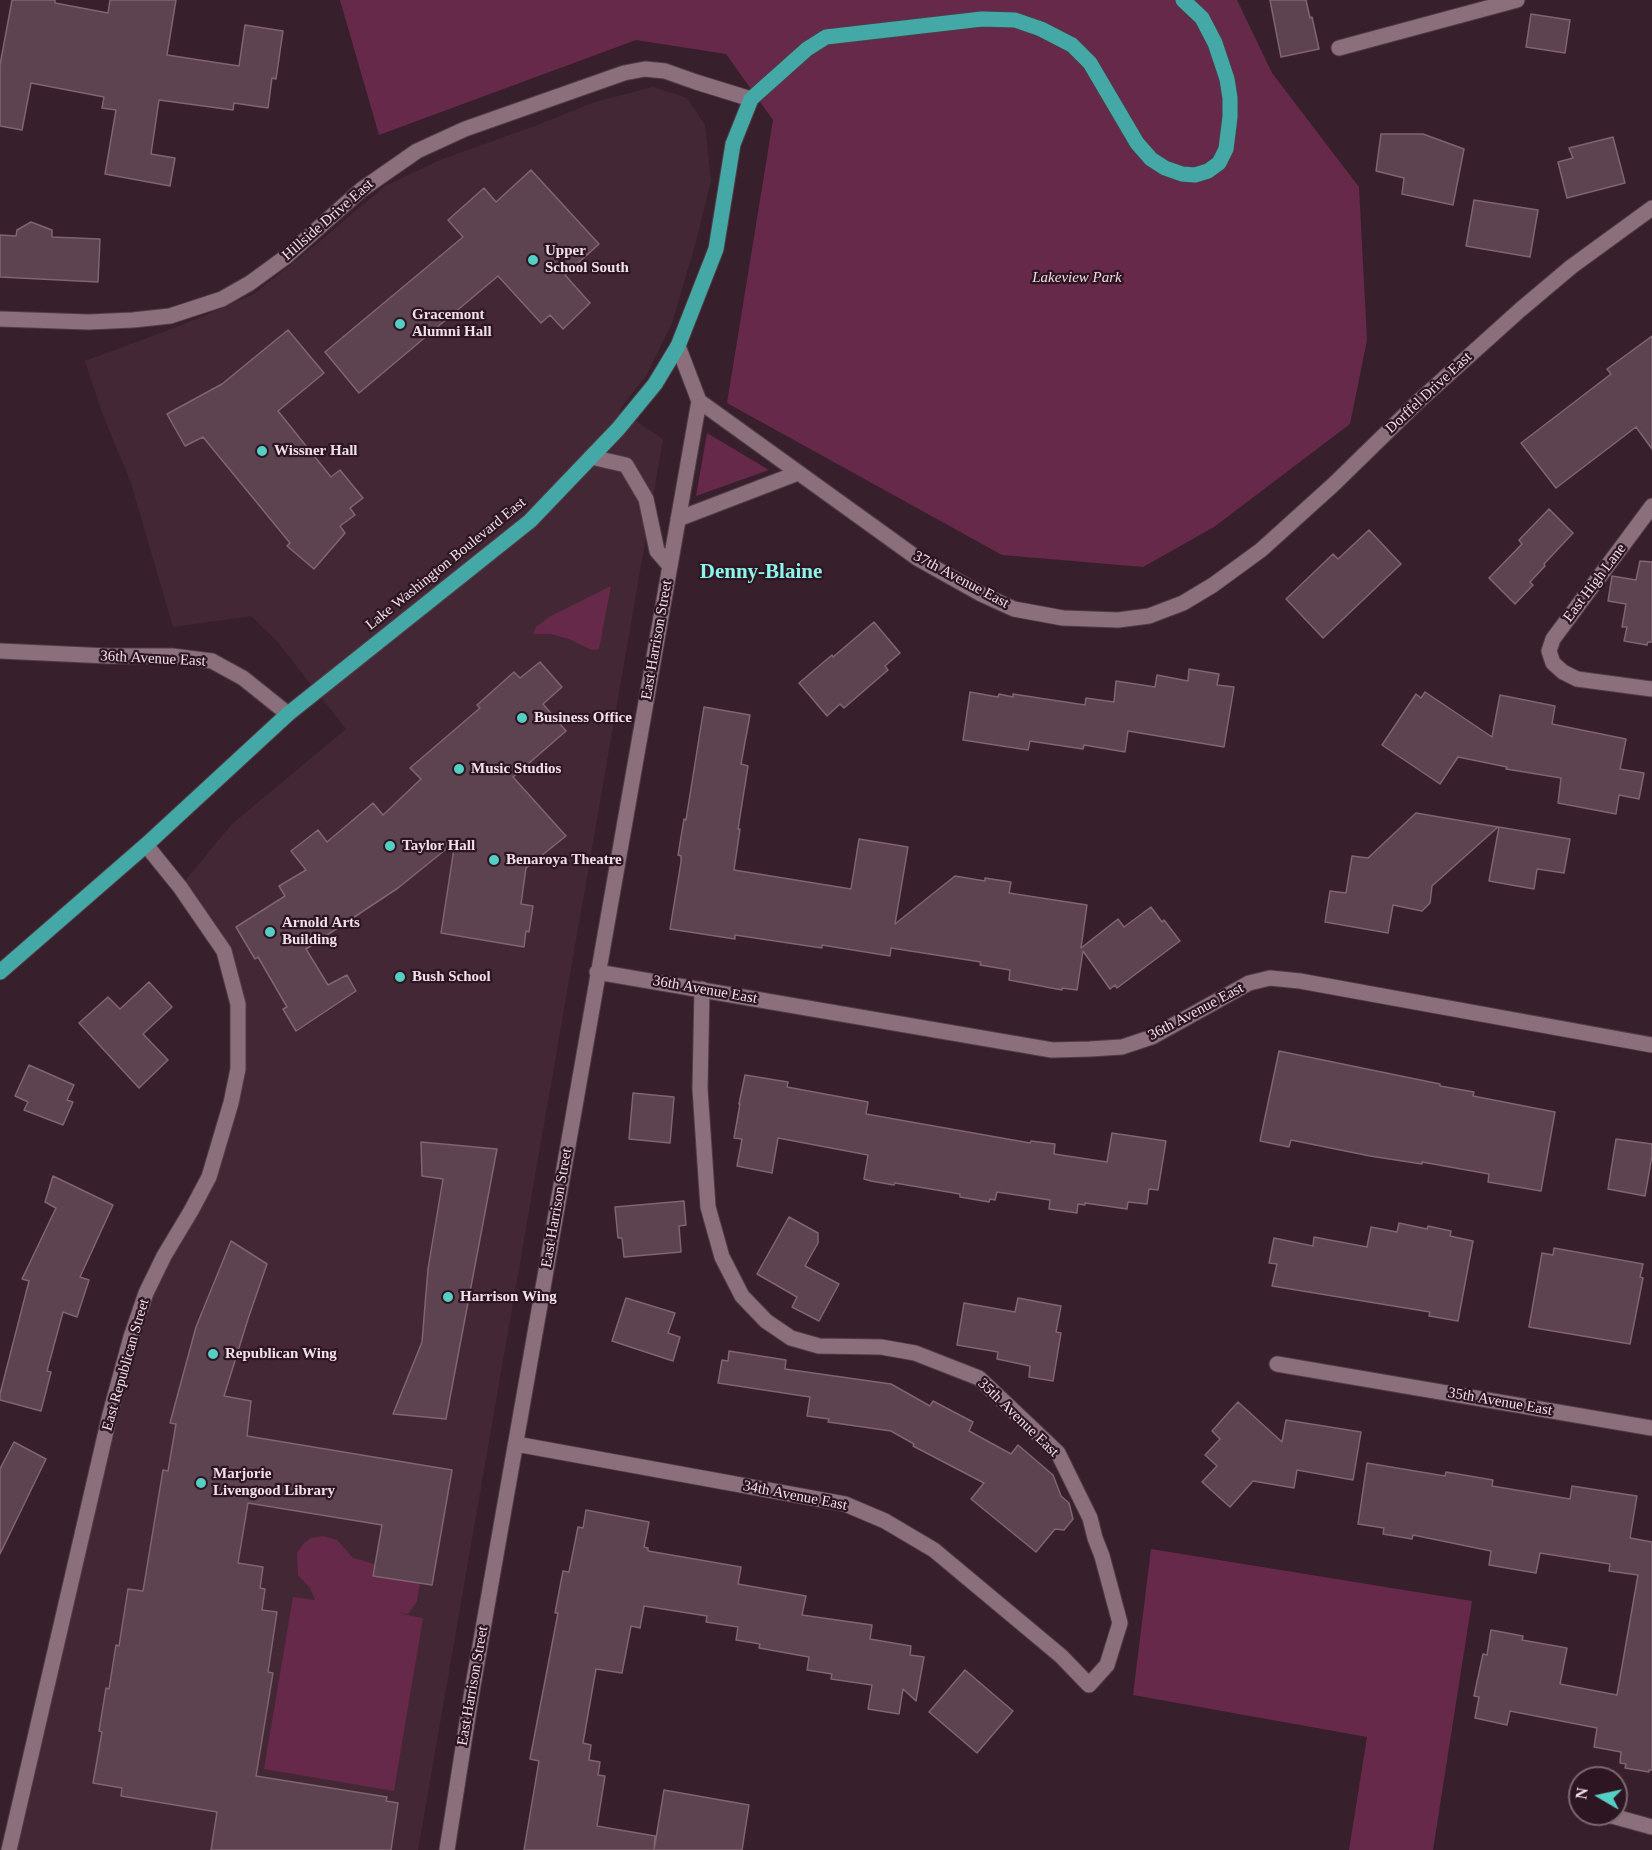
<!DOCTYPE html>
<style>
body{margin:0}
#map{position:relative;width:1652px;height:1850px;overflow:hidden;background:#37202b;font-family:Georgia,serif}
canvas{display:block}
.north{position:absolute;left:1568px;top:1766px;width:60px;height:60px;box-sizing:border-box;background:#2d1621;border:2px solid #7b6770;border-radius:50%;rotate:279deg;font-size:16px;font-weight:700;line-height:24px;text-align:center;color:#f0e0e7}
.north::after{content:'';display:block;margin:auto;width:21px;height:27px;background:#55cec4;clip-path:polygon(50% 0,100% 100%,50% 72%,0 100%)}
</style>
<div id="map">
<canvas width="1652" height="1850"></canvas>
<div class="north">N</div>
</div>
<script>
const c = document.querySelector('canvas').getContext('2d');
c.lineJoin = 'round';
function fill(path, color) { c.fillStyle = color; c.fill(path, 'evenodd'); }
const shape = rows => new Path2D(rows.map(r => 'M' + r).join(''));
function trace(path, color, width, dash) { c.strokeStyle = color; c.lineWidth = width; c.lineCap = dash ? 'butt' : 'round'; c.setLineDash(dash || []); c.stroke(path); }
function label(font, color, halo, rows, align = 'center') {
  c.font = font + ' Georgia,serif'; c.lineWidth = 4.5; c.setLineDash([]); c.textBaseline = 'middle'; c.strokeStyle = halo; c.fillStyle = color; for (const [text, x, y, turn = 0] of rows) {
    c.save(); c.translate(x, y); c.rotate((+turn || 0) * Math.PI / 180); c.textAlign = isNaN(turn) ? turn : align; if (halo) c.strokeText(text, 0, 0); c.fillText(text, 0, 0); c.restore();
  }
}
fill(shape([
 [653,87,687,98,705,125,711,181,696,242,672,323,646,376,619,410,663,439,418,1850,9,1850,131,1337,191,1211,231,1103,238,1004,224,951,180,887,232,824,346,729,276,640,251,616,173,627,131,483,103,415,85,361,177,327,254,294,319,242,385,186,440,160,535,126,595,102]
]), '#442735');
fill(shape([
 [340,0,1237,0,1272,73,1359,187,1367,340,1350,424,1214,527,1143,567,1002,555,727,403,773,120,726,54,636,40,379,135],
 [707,433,769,470,696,496],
 [611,586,599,649,592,650,569,639,551,634,533,634,536,627,549,617],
 [323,1536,337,1540,353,1558,375,1564,374,1576,420,1583,417,1601,408,1614,397,1613,423,1618,394,1791,264,1769,293,1597,315,1600,310,1588,298,1575,297,1553,303,1544,311,1538],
 [1151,1549,1472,1601,1433,1850,1349,1850,1367,1737,1133,1695]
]), '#662949');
const building = shape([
 [12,0,55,0,55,3,108,13,110,0,176,0,167,55,239,66,245,25,283,31,276,79,272,78,268,108,234,103,233,110,159,100,151,154,175,158,170,186,105,174,116,110,102,108,104,97,31,83,22,130,0,126,0,65,12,0],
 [1270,0,1306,0,1310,18,1312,17,1319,49,1281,57,1270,0],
 [1531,14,1570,20,1565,53,1526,47,1531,14],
 [1381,134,1423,134,1464,149,1453,205,1402,194,1404,178,1376,171,1381,134],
 [1613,137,1625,183,1567,198,1558,162,1573,158,1569,148,1613,137],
 [531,170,599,244,565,275,590,303,563,329,550,315,541,323,498,276,359,393,325,352,463,237,448,220,484,188,496,202,531,170],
 [1474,200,1538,210,1530,257,1466,246,1474,200],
 [31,222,52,230,52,237,100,239,98,282,0,277,0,235,16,236,17,230,31,222],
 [288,330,324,373,278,411,331,477,340,470,363,498,350,508,355,515,340,526,345,533,314,569,287,546,290,543,203,437,185,446,167,414,222,384,288,330],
 [1652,336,1652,449,1636,427,1556,488,1521,443,1611,374,1607,369,1652,336],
 [1549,509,1573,533,1544,564,1545,566,1530,582,1533,585,1515,604,1489,578,1522,544,1519,540,1549,509],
 [1369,530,1401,564,1323,638,1286,599,1333,554,1338,559,1369,530],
 [1640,561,1652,562,1652,642,1648,642,1647,645,1624,641,1627,627,1622,627,1626,604,1608,601,1612,576,1636,580,1640,561],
 [874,622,900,653,885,666,888,670,844,708,840,704,827,716,799,683,832,655,833,657,874,622],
 [540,662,562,687,543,704,566,731,513,777,566,836,526,868,521,904,533,906,529,932,526,931,524,947,441,933,455,842,398,888,306,949,328,985,347,975,356,991,296,1031,283,1009,287,1007,258,957,255,959,236,927,285,896,279,886,306,870,291,851,318,830,327,842,373,803,383,815,421,779,410,768,480,708,477,705,514,672,520,678,540,662],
 [1189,669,1219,674,1217,685,1234,687,1224,747,1128,731,1125,752,1084,745,1083,749,1030,741,1028,750,963,740,970,692,998,697,999,694,1013,697,1013,694,1085,705,1086,698,1114,702,1116,681,1155,687,1157,675,1188,681,1189,669],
 [1425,692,1492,737,1500,695,1555,706,1552,724,1626,739,1620,769,1644,773,1639,799,1619,795,1616,814,1558,803,1561,778,1506,769,1507,767,1458,757,1440,784,1382,745,1416,694,1421,698,1425,692],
 [704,707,750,715,741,764,748,766,738,829,740,829,734,870,851,889,859,839,908,847,895,924,955,876,985,881,985,878,1011,882,1009,893,1087,905,1081,948,1118,919,1124,927,1151,907,1162,922,1164,920,1180,941,1117,988,1115,985,1110,989,1083,951,1077,990,1062,988,1062,990,1009,980,1010,970,980,965,981,962,891,948,890,956,822,945,822,948,735,935,735,939,670,929,681,862,681,856,678,855,684,819,686,820,704,707],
 [1416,813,1498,827,1432,886,1430,903,1422,911,1393,905,1388,933,1325,922,1330,891,1346,893,1352,856,1368,858,1416,813],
 [1499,827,1570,839,1564,873,1537,869,1534,889,1489,881,1499,827],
 [149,982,172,1007,143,1034,168,1060,139,1088,79,1023,108,997,120,1009,149,982],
 [1279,1051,1440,1084,1440,1086,1474,1092,1473,1096,1555,1112,1541,1191,1488,1182,1489,1174,1422,1162,1422,1164,1370,1156,1291,1140,1289,1147,1260,1141,1279,1051],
 [29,1065,74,1085,67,1100,73,1102,63,1125,24,1110,28,1102,15,1096,29,1065],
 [745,1075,788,1082,787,1087,868,1102,866,1114,1030,1143,1031,1141,1055,1144,1054,1154,1107,1162,1112,1133,1166,1141,1158,1190,1149,1189,1147,1204,1128,1202,1127,1209,1085,1203,1085,1205,1078,1204,1077,1213,1049,1209,1050,1200,997,1192,995,1200,990,1199,989,1202,960,1197,960,1194,895,1183,894,1185,871,1181,864,1179,868,1155,778,1138,772,1173,737,1166,742,1139,734,1138,740,1104,739,1104,745,1075],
 [633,1093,674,1097,670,1143,629,1139,633,1093],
 [1616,1139,1652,1144,1652,1156,1645,1196,1608,1189,1616,1139],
 [421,1142,497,1149,446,1419,393,1414,422,1342,428,1269,443,1179,422,1176,421,1142],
 [53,1176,113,1205,80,1277,89,1280,77,1317,63,1312,47,1371,51,1372,41,1411,0,1400,0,1394,29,1281,22,1279,56,1208,45,1202,53,1176],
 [684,1201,686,1225,679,1226,681,1252,624,1257,622,1238,618,1238,615,1207,684,1201],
 [789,1217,818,1233,818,1243,805,1266,839,1284,819,1321,792,1307,797,1297,757,1274,789,1217],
 [1399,1223,1427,1229,1428,1226,1451,1231,1450,1236,1473,1241,1458,1321,1429,1316,1430,1312,1272,1286,1277,1264,1269,1263,1274,1238,1313,1246,1314,1237,1367,1247,1371,1227,1397,1232,1399,1223],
 [231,1241,267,1264,248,1319,224,1396,251,1401,247,1436,452,1470,432,1585,373,1576,382,1525,248,1503,238,1563,263,1567,260,1588,265,1589,262,1610,277,1612,268,1672,273,1673,256,1776,387,1797,386,1801,398,1803,391,1850,211,1850,217,1812,121,1796,122,1788,93,1783,102,1732,99,1731,106,1688,109,1689,116,1645,119,1646,128,1589,143,1591,163,1470,168,1471,176,1424,170,1423,196,1327,231,1241],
 [1554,1248,1643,1264,1640,1277,1643,1278,1630,1344,1529,1327,1542,1253,1553,1255,1554,1248],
 [626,1298,675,1313,668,1333,680,1337,673,1361,612,1341,626,1298],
 [1018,1298,1061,1306,1056,1332,1061,1333,1053,1381,1029,1377,1030,1366,997,1359,998,1352,957,1345,964,1303,1015,1312,1018,1298],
 [729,1351,786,1360,785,1369,891,1384,930,1406,933,1401,973,1422,969,1431,1011,1454,1018,1445,1053,1475,1061,1496,1069,1503,1073,1519,1064,1530,1055,1529,1036,1552,971,1499,984,1483,913,1446,914,1444,891,1431,828,1422,829,1419,807,1416,810,1397,718,1383,722,1360,728,1361,729,1351],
 [1238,1402,1282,1442,1286,1420,1361,1432,1353,1480,1297,1470,1294,1488,1253,1481,1230,1507,1202,1482,1217,1466,1205,1455,1220,1439,1212,1431,1238,1402],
 [14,1442,46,1459,0,1554,0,1469,14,1442],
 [1367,1463,1445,1476,1446,1472,1493,1480,1492,1486,1570,1499,1572,1486,1637,1496,1630,1538,1652,1542,1652,1770,1649,1770,1649,1772,1625,1768,1626,1764,1620,1763,1621,1752,1594,1747,1597,1728,1510,1711,1507,1725,1475,1718,1479,1697,1474,1696,1483,1654,1487,1655,1491,1630,1523,1636,1522,1640,1567,1648,1560,1684,1617,1695,1638,1575,1609,1571,1610,1564,1540,1553,1536,1573,1489,1565,1491,1551,1413,1535,1412,1539,1383,1534,1384,1528,1358,1524,1367,1463],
 [586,1510,649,1522,644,1547,648,1548,648,1551,741,1567,738,1584,806,1596,802,1615,872,1625,870,1639,911,1646,910,1655,924,1657,916,1701,903,1689,899,1714,868,1709,872,1685,831,1679,832,1674,807,1670,809,1657,759,1648,760,1644,736,1640,738,1627,706,1622,707,1616,644,1606,640,1628,631,1626,622,1673,596,1669,583,1743,591,1745,589,1760,600,1762,598,1775,605,1776,597,1826,655,1836,654,1850,524,1850,539,1761,530,1759,558,1613,555,1613,563,1571,569,1572,578,1527,583,1528,586,1510],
 [965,1670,1013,1711,977,1753,929,1712,965,1670],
 [664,1790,749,1805,742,1850,654,1850,664,1790]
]);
fill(building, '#5d434f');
trace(building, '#806470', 1.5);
const minor = shape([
 [1339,48,1517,0],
 [0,319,89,322,133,320,170,316,222,299,250,283,287,256,361,190,417,151,465,129,624,73,645,69,665,71,696,82,751,99],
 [699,401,917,558,981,594,1014,609,1063,618,1118,620,1149,616,1183,603,1213,585,1261,550,1334,484,1420,400,1520,310,1571,267,1652,208],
 [591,457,626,465,646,499,657,551,670,566],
 [1652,506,1553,639,1549,651,1553,663,1563,672,1577,679,1652,689],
 [678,519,798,473],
 [0,651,108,656,172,656,212,661,243,678,288,714],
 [597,972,1052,1050,1090,1049,1122,1047,1152,1037,1249,983,1270,978,1300,981,1652,1045],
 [1277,1364,1652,1428],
 [516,1444,845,1504,885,1521,934,1550,1061,1656,1089,1685,1107,1665,1120,1623,1102,1556,1095,1538,1090,1518,1058,1453,979,1378,915,1353,881,1347,819,1346,791,1338,766,1321,742,1296,722,1257,708,1207,700,1089,702,989],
 [1605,1814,1652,1827],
 [9,1850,110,1414,131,1337,146,1293,164,1256,191,1211,209,1177,231,1103,238,1069,238,1004,224,951,180,887,146,845],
 [447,1850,471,1697,699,401,678,346]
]);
const major = shape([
 [0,972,146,845,288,714,530,521,618,429,655,384,678,346,716,249,733,144,751,99,807,49,826,37,982,19,1015,20,1041,29,1072,45,1090,63,1137,143,1151,159,1165,168,1182,174,1195,175,1208,171,1219,163,1226,149,1230,117,1230,98,1227,79,1215,43,1202,18,1183,0]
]);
trace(minor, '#503d47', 17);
trace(major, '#503d47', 17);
trace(minor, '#8b6f7b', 15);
trace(major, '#44a8a6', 15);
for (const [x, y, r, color] of [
 [533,260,6,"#55cec4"],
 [400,324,6,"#55cec4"],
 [262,451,6,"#55cec4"],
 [522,718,6,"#55cec4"],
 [459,769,6,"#55cec4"],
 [390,846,6,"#55cec4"],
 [494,860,6,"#55cec4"],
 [270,932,6,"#55cec4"],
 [400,977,6,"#55cec4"],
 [448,1297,6,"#55cec4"],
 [213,1354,6,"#55cec4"],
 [201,1483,6,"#55cec4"]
]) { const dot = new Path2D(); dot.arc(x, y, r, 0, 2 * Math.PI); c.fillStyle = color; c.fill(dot); trace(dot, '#2d1621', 2); }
label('15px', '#f0e0e7', '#2d1621', [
 ["Hillside Drive East",328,220,-41],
 ["Dorffel Drive East",1429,393,-43],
 ["Lake Washington Boulevard East",446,564,-39],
 ["37th Avenue East",961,580,28],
 ["East High Lane",1595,583,-53],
 ["East Harrison Street",657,640,-80],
 ["36th Avenue East",153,659,3],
 ["36th Avenue East",705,990,10],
 ["36th Avenue East",1196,1012,-28],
 ["East Harrison Street",557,1208,-80],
 ["East Republican Street",126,1365,-74],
 ["35th Avenue East",1500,1402,10],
 ["35th Avenue East",1018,1418,44],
 ["34th Avenue East",795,1496,11],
 ["East Harrison Street",473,1686,-80]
]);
label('bold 15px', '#f0e0e7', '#2d1621', [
 ["Upper",545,251],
 ["School South",545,268],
 ["Gracemont",412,315],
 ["Alumni Hall",412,332],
 ["Wissner Hall",274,451],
 ["Business Office",534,718],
 ["Music Studios",471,769],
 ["Taylor Hall",402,846],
 ["Benaroya Theatre",506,860],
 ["Arnold Arts",282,923],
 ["Building",282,940],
 ["Bush School",412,977],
 ["Harrison Wing",460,1297],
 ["Republican Wing",225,1354],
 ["Marjorie",213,1474],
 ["Livengood Library",213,1491]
], 'left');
label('italic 15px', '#f3dbe5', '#2d1621', [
 ["Lakeview Park",1077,278]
]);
label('bold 21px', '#8cf6ed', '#2d1621', [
 ["Denny-Blaine",761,573]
]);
</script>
